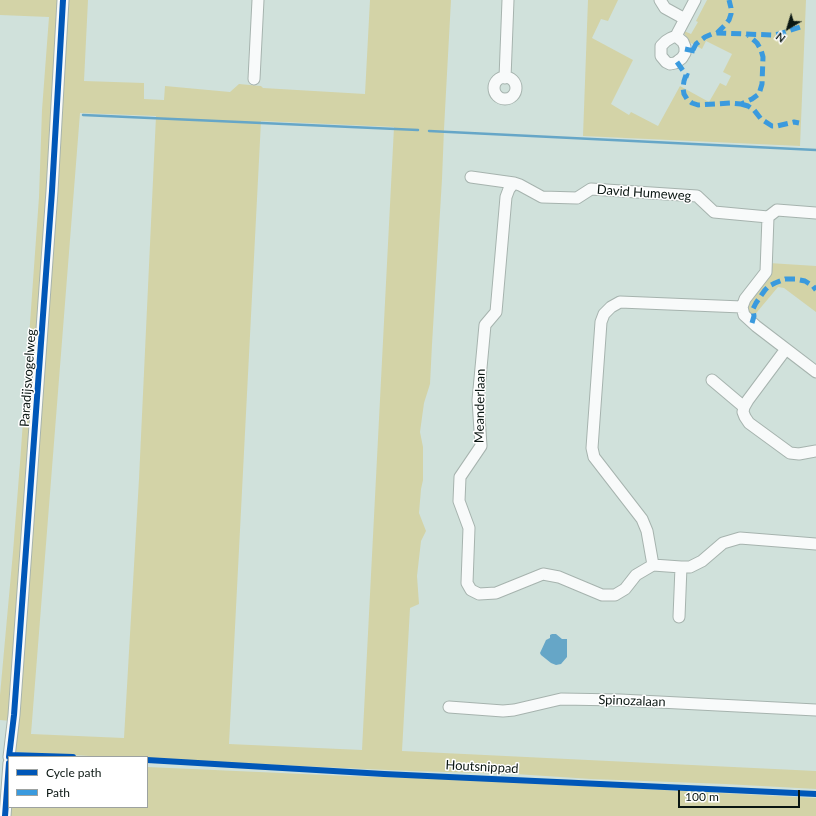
<!DOCTYPE html>
<style>
body{margin:0}
#map{position:relative;width:816px;height:816px;overflow:hidden;background:#d0e1db;font-family:Lato,sans-serif}
canvas{display:block}
.legend{position:absolute;left:8px;top:756px;width:140px;height:52px;box-sizing:border-box;background:#fff;border:1px solid #9da2a0;margin:0;padding:5px 7px;list-style:none;font-size:12px;color:#0a1612}
.legend li{display:flex;align-items:center;gap:8px;height:20px}
.legend b{width:20px;border:1px solid #9da2a0}
.north{position:absolute;left:768px;top:8px;width:40px;height:40px;-webkit-text-stroke:3px #fff;paint-order:stroke;rotate:218deg;font-size:11px;font-weight:700;line-height:16px;text-align:center;color:#0a1612}
.north::after{content:'';display:block;margin:auto;width:14px;height:18px;background:#0a1612;clip-path:polygon(50% 0,100% 100%,50% 72%,0 100%)}
.scale{position:absolute;left:678px;top:790px;width:122px;height:18px;box-sizing:border-box;border:2px solid #0a1612;border-top:0;padding-left:5px;font-size:12px;line-height:14px;white-space:nowrap;color:#0a1612;-webkit-text-stroke:3px #fff;paint-order:stroke}
</style>
<div id="map">
<canvas width="816" height="816"></canvas>
<ul class="legend">
<li><b style="height:5px;background:#0057b8"></b>Cycle path</li>
<li><b style="height:5px;background:#3a9ade"></b>Path</li>
</ul>
<div class="north">N</div>
<div class="scale">100 m</div>
</div>
<script>
const c = document.querySelector('canvas').getContext('2d');
c.lineJoin = 'round';
function fill(path, color) { c.fillStyle = color; c.fill(path, 'evenodd'); }
const shape = rows => new Path2D(rows.map(r => 'M' + r).join(''));
function trace(path, color, width, dash) { c.strokeStyle = color; c.lineWidth = width; c.lineCap = dash ? 'butt' : 'round'; c.setLineDash(dash || []); c.stroke(path); }
function label(font, color, halo, rows, align = 'center') {
  c.font = font + ' Lato,sans-serif'; c.lineWidth = 3; c.setLineDash([]); c.textBaseline = 'middle'; c.strokeStyle = halo; c.fillStyle = color; for (const [text, x, y, turn = 0] of rows) {
    c.save(); c.translate(x, y); c.rotate((+turn || 0) * Math.PI / 180); c.textAlign = isNaN(turn) ? turn : align; if (halo) c.strokeText(text, 0, 0); c.fillText(text, 0, 0); c.restore();
  }
}
fill(shape([
 [0,0,61,0,12,721,0,720,0,695,13,552,20,463,39,197,42,110,49,17,0,15],
 [67,0,88,0,84,81,144,83,144,99,164,100,165,86,230,92,239,84,261,86,263,88,365,94,370,0,451,0,444,129,442,179,432,344,430,384,424,403,420,432,423,447,423,480,421,489,419,513,426,531,421,541,417,576,419,604,410,608,402,751,816,771,816,789,725,784,591,779,515,774,410,771,147,759,147,757,109,757,14,752],
 [80,113,156,116,139,479,124,738,31,734],
 [261,121,394,127,362,750,229,744],
 [588,0,618,0,608,21,601,19,592,38,633,60,611,104,629,115,631,112,658,126,680,86,709,102,720,83,726,86,731,76,723,72,732,54,706,41,702,49,689,42,689,40,683,32,684,31,691,34,698,22,696,21,707,0,806,0,800,146,583,136],
 [769,263,816,266,816,312,784,288,778,287,752,318,748,313,747,302],
 [147,767,348,776,454,779,816,798,816,816,9,816,10,807,147,807]
]), '#d3d3a7');
fill(shape([
 [552,634,556,634,562,639,567,639,567,657,561,664,556,665,551,663,541,655,540,653,546,640,550,638,550,635]
]), '#66a6c7');
trace(shape([
 [83,115,418,130],
 [429,131,816,150]
]), '#66a6c7', 2.5);
const minor = shape([
 [660,0,665,8,685,19],
 [676,36,683,42,685,47,685,53,682,58,678,61,675,63,670,64,666,62,661,56,661,46,666,41,671,38,676,36],
 [676,36,695,0],
 '494 88a11 11 0 1 1 22 0a11 11 0 1 1-22 0Z',
 [505,78,508,0],
 [254,79,258,0],
 [471,177,514,183,520,185,542,197,577,198,591,189,697,196,714,212,768,217,777,210,816,213],
 [514,183,509,189,506,197,496,312,485,325,478,400,481,446,460,477,459,501,469,528,467,583,471,590,479,594,496,593,543,574,559,577,602,595,615,595,625,589,636,575,653,565,681,567,690,567,702,561,723,543,740,538,816,544],
 [768,217,766,272,745,299,742,307,744,315,756,326,816,372],
 [786,349,748,400,744,407,743,412,745,417,749,423,790,453,799,454,816,451],
 [712,380,744,407],
 [653,565,647,531,642,519,594,457,592,448,601,322,604,314,611,307,620,302,742,307],
 [679,617,681,567],
 [449,707,503,711,514,710,561,699,620,700,816,710],
 [9,757,14,715,52,191,63,0],
 [5,816,9,763]
]);
trace(minor, '#a6b3ae', 13);
trace(minor, '#f8fafa', 11);
trace(shape([
 [717,33,725,25,729,20,731,14,731,8,729,0],
 [685,49,699,52],
 [693,50,696,44,705,37,712,34,717,33,773,35,779,34,800,27],
 [677,62,686,75,689,76],
 [686,75,684,81,683,88,684,94,687,99,692,103,698,105,730,103,741,104,752,99,759,94,762,84,763,57,761,50,757,43,747,34],
 [741,104,748,106,754,110,761,119,772,126,777,126,794,122,799,123],
 [752,323,754,316,753,309,756,303,765,290,769,286,775,283,785,279,795,279,805,281,813,286,816,290]
]), '#3a9ade', 5, [10, 5]);
trace(shape([
 [10,755,73,757],
 [9,757,14,715,52,191,63,0],
 [147,760,384,774,816,794],
 [5,816,9,763]
]), '#0057b8', 6);
label('13px', '#0a1612', '#fff', [
 ["David Humeweg",644,193,4],
 ["Paradijsvogelweg",28,378,-86],
 ["Meanderlaan",480,406,-89],
 ["Spinozalaan",632,701,2],
 ["Houtsnippad",482,767,3]
]);
</script>
